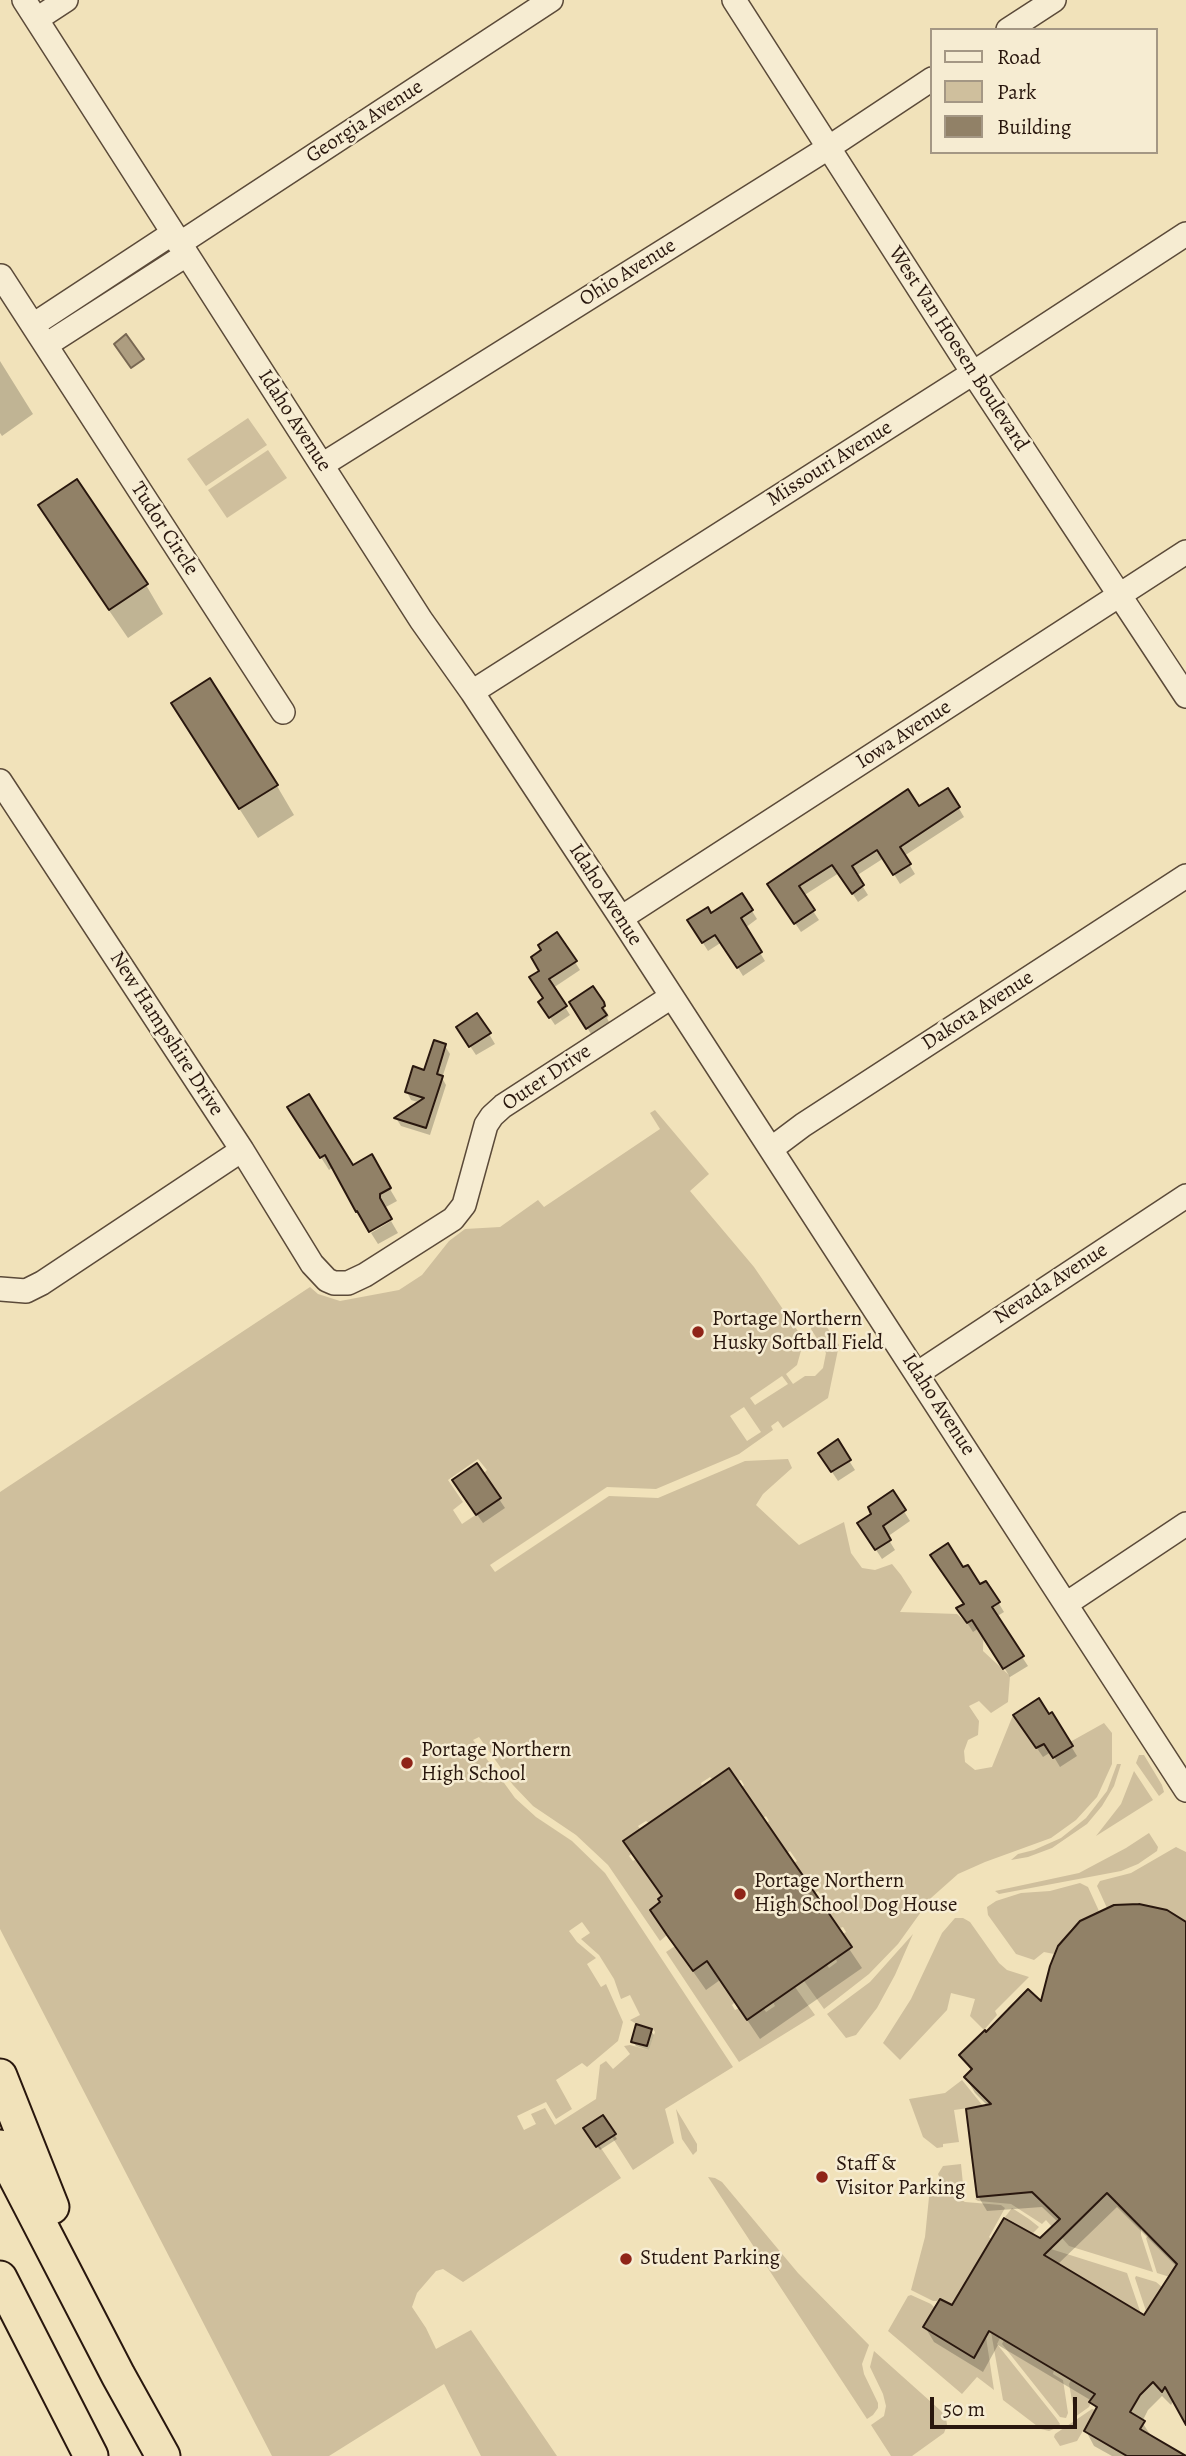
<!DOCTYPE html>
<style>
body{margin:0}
#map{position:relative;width:1186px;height:2456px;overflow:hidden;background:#f1e2ba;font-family:Alegreya,serif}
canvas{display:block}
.legend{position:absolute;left:930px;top:28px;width:228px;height:126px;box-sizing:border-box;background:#f6ecd2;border:2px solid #a49784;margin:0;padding:9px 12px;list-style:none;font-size:21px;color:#29170e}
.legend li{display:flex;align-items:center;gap:14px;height:35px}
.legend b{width:35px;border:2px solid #a49784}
.scale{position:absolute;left:930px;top:2397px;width:147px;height:32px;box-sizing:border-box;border:4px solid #29170e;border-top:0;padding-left:9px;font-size:21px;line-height:24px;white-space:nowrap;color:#29170e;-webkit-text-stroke:5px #f6ecd2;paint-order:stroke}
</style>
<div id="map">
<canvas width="1186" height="2456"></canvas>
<ul class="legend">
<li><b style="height:9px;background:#f6ecd2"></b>Road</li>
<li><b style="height:19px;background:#cfbf9d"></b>Park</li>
<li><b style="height:19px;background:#918167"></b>Building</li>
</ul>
<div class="scale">50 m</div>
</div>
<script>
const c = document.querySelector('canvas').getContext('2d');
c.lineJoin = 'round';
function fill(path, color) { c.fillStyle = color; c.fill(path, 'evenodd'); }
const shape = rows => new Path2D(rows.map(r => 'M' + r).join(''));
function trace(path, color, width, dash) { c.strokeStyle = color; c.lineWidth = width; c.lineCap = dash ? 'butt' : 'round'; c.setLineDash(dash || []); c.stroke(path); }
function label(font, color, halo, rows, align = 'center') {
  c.font = font + ' Alegreya,serif'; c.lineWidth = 5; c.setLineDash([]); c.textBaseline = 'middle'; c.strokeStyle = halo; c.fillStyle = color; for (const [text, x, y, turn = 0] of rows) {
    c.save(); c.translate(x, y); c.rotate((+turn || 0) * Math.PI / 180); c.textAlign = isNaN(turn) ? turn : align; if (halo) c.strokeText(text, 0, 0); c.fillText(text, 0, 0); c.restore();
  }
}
fill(shape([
 [248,418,267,445,206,486,187,459],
 [268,450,287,478,227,518,208,490],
 [655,1110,709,1174,690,1191,754,1267,804,1340,797,1365,786,1374,793,1384,805,1376,815,1376,823,1368,826,1353,811,1329,812,1323,820,1317,839,1345,828,1398,783,1428,778,1421,771,1426,773,1430,739,1454,656,1489,607,1487,490,1565,495,1572,609,1496,658,1498,745,1461,788,1459,792,1468,763,1494,756,1505,799,1545,844,1522,851,1553,862,1568,875,1570,892,1564,901,1575,912,1592,900,1612,957,1614,967,1623,984,1615,983,1651,1010,1676,1008,1702,991,1713,979,1701,969,1706,979,1721,978,1735,968,1740,964,1751,965,1762,975,1770,992,1767,1013,1715,1036,1748,1044,1744,1053,1758,1072,1746,1070,1742,1104,1723,1112,1733,1112,1764,1097,1797,1076,1820,1051,1838,985,1862,958,1874,931,1898,898,1944,869,1974,824,2009,804,1981,827,1965,829,1968,837,1962,836,1959,852,1947,843,1934,846,1932,843,1927,840,1928,818,1898,821,1895,818,1891,815,1893,794,1863,797,1861,790,1851,787,1853,767,1823,769,1821,766,1816,763,1818,742,1787,744,1785,741,1780,738,1781,729,1768,712,1779,710,1777,701,1783,702,1786,649,1823,646,1821,638,1826,640,1829,623,1841,632,1853,629,1856,633,1861,636,1859,662,1896,660,1902,650,1910,667,1935,660,1941,608,1865,576,1835,533,1806,513,1785,479,1737,473,1740,515,1798,536,1817,572,1841,605,1873,733,2067,665,2109,674,2143,633,2170,612,2137,616,2134,604,2116,583,2128,596,2147,599,2145,621,2178,463,2282,443,2269,436,2271,417,2293,412,2307,426,2328,436,2349,471,2330,557,2456,481,2456,444,2384,329,2456,272,2456,0,1929,0,1492,310,1287,318,1294,340,1301,399,1290,422,1275,449,1241,465,1229,500,1227,538,1200,544,1207,660,1129,650,1113],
 [782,1376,788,1384,755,1405,750,1398],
 [744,1407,761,1432,747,1441,730,1416],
 [478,1459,487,1470,484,1473,501,1498,462,1524,453,1510,463,1502,448,1480],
 [582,1922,590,1933,581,1939,599,1955,614,1979,621,1999,630,1995,640,2015,630,2020,636,2024,653,2029,655,2032,649,2050,630,2045,624,2046,630,2054,613,2069,606,2061,600,2065,596,2099,555,2125,545,2108,531,2114,536,2124,524,2130,517,2116,546,2102,556,2119,572,2109,556,2080,582,2063,587,2067,618,2041,623,2022,606,1984,601,1987,587,1964,596,1958,577,1942,569,1931],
 [1139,1755,1144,1755,1162,1785,1164,1792,1159,1796,1136,1763],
 [1117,1764,1121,1764,1114,1786,1102,1806,1087,1824,1052,1848,1028,1857,1011,1860,1018,1854,1034,1850,1061,1838,1086,1818,1107,1791],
 [1134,1771,1153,1800,1096,1836,1121,1804],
 [1149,1833,1158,1847,1157,1851,1138,1864,1121,1871,999,1894,995,1891,1079,1873,1126,1848],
 [1176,1847,1186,1852,1186,1922,1167,1910,1139,1904,1114,1905,1107,1908,1097,1886,1100,1881,1131,1873],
 [1080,1883,1088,1887,1099,1911,1080,1921,1071,1929,1054,1954,1044,1952,1034,1960,1016,1954,988,1915,987,1907,996,1901,1021,1893,1050,1891],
 [955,1918,963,1918,970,1922,999,1963,1007,1970,1029,1977,995,2011,997,2015,984,2030,970,2016,975,1999,951,1993,947,2010,900,2060,883,2043,911,1999,942,1933],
 [913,1934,895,1975,877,2008,856,2035,846,2038,827,2014,870,1982],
 [675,1946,693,1970,707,1961,735,2002,732,2005,735,2010,739,2008,747,2020,764,2009,766,2012,775,2006,773,2002,795,1987,815,2015,739,2062,666,1952],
 [962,2080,983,2106,954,2110,959,2142,943,2144,943,2147,937,2148,923,2137,909,2099,945,2093],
 [676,2109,697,2144,697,2151,693,2155,682,2139],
 [961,2164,964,2194,962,2197,942,2183,938,2174,943,2166],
 [708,2177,715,2178,722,2182,798,2273,869,2345,862,2364,864,2374,878,2403,878,2408,873,2415,867,2419],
 [936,2188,942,2188,965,2202,1001,2205,1005,2208,989,2237,991,2239,952,2305,940,2298,937,2301,933,2301,911,2290,925,2237,929,2197],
 [1032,2192,1060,2219,1052,2227,1046,2220,1042,2224,1011,2204,978,2201,975,2199,977,2197],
 [1107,2193,1141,2227,1141,2235,1153,2272,1069,2246,1062,2238],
 [1012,2208,1029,2219,1039,2227,1032,2234,1005,2217],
 [1149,2235,1186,2273,1186,2282,1157,2273,1146,2238],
 [1051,2249,1127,2273,1141,2314,1045,2256],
 [1136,2276,1156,2282,1162,2287,1146,2311,1135,2278],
 [911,2295,931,2304,935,2308,924,2328,973,2357,986,2337,994,2390,977,2377,962,2394,888,2331,908,2296],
 [991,2332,1000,2338,997,2344,1056,2418,1060,2424,1058,2427,1049,2431,1041,2429,1003,2400],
 [1004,2340,1054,2370,1053,2374,1063,2380,1068,2413,1066,2418,1060,2417,1002,2344],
 [874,2351,940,2410,946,2417,947,2425,944,2433,912,2456,891,2456,871,2425,884,2416,886,2406,883,2394,870,2367],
 [1071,2380,1095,2394,1089,2407,1075,2417,1069,2384],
 [1092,2409,1095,2410,1077,2441,1060,2446,1054,2437,1055,2434]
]), '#cfbf9d');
const water = shape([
 [126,334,144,359,131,368,114,344,126,334]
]);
fill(water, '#ad9d80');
trace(water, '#786752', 2);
fill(shape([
 [0,361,33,414,2,436,0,433],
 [40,506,146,585,163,614,128,638,57,535],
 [191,733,277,786,294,815,258,838],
 [948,790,964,817,904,856,915,874,900,884,884,858,856,876,868,895,858,902,839,873,803,896,819,920,801,932,775,893],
 [752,911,757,919,745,928,765,961,743,976,722,942,708,951,694,929],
 [575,962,580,970,553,988,570,1015,555,1025,545,1010,545,999,532,978],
 [593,988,609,1016,607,1018,611,1026,593,1037,577,1012],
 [489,1034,495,1044,476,1055,464,1037],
 [445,1046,450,1054,442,1078,446,1085,430,1135,401,1126,396,1118,421,1103,411,1100,407,1092],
 [297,1120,353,1168,371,1157,397,1201,386,1207,386,1212,364,1224,333,1167,329,1170],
 [391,1221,398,1233,378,1244,371,1233],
 [837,1442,855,1470,838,1481,826,1463],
 [460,1491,499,1499,505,1508,483,1523],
 [892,1492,910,1521,887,1537,895,1550,882,1559,865,1533,873,1514],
 [963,1570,998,1602,1004,1612,996,1617,1028,1666,1010,1677,979,1628,973,1632,964,1618],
 [1052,1715,1077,1756,1060,1767,1051,1752,1043,1757,1021,1725],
 [728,1770,862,1968,760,2039,720,1980,706,1990,664,1930,652,1910,662,1902,663,1898,626,1841],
 [1186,1925,1186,2421,1174,2400,1171,2405,1162,2396,1148,2410,1142,2422,1153,2439,1177,2456,1112,2456,1094,2446,1086,2431,1097,2411,1092,2401,998,2345,983,2372,934,2342,925,2327,1040,2240,1059,2223,1042,2207,987,2211,978,2196,989,2107,975,2093,966,2078,972,2072,961,2056,986,2034],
 [1117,2207,1177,2267,1144,2318,1057,2265],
 [651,2031,654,2035,649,2050,636,2046,633,2042],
 [603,2117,617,2139,600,2150,585,2129]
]), '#0003');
const building = shape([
 [77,479,148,584,109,610,38,505,77,479],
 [210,678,278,785,239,809,171,703,210,678],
 [948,788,960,807,900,847,911,864,893,875,877,850,852,866,864,885,852,894,832,865,799,886,815,910,794,924,767,884,908,789,919,806,948,788],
 [742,893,753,910,741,918,762,952,737,968,715,935,702,943,687,920,708,907,711,913,742,893],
 [557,932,577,961,549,979,567,1006,549,1018,538,1002,543,998,529,977,539,971,531,957,541,950,538,945,557,932],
 [593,986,604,1002,605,1006,602,1008,607,1015,586,1029,569,1002,593,986],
 [477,1013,491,1033,469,1047,456,1027,477,1013],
 [434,1040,446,1044,437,1074,443,1076,426,1128,394,1118,424,1098,405,1092,413,1066,424,1070,434,1040],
 [309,1094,353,1165,372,1154,391,1188,380,1194,380,1198,392,1219,369,1232,357,1211,356,1212,325,1155,320,1158,287,1107,309,1094],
 [838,1439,851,1460,831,1472,818,1453,838,1439],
 [477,1463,501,1498,476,1515,452,1480,477,1463],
 [893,1490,906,1510,883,1526,891,1540,875,1550,857,1523,871,1514,868,1507,893,1490],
 [948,1543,963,1567,968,1565,980,1584,986,1581,1000,1602,992,1607,1024,1656,1003,1669,972,1620,967,1623,956,1608,964,1604,930,1555,948,1543],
 [1039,1698,1049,1714,1052,1712,1073,1746,1053,1758,1044,1744,1036,1748,1013,1715,1039,1698],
 [729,1768,852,1947,747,2020,707,1961,693,1971,667,1935,650,1910,660,1902,658,1899,662,1896,623,1841,729,1768],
 [1139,1904,1167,1910,1186,1922,1186,2425,1165,2387,1162,2392,1153,2382,1140,2395,1130,2412,1145,2421,1140,2429,1186,2456,1127,2456,1084,2431,1097,2407,1089,2402,1095,2394,989,2331,974,2358,923,2327,940,2299,952,2305,1004,2218,1040,2238,1060,2219,1032,2192,977,2197,966,2109,991,2104,964,2077,972,2069,959,2055,985,2030,986,2032,1028,1989,1041,2001,1050,1966,1058,1946,1080,1921,1114,1905,1139,1904],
 [1107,2193,1177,2264,1144,2315,1044,2255,1107,2193],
 [636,2024,652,2029,647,2046,631,2042,636,2024],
 [603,2115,616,2134,596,2147,583,2128,603,2115]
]);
fill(building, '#918167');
trace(building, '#29170e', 2);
const minor = shape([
 [24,0,421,620,472,692,621,918,1186,1790],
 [734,0,973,373,1186,696],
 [37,19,66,0],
 [1008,30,1054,0],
 [179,244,551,0],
 [1,276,283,712],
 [33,325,173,233],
 [46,345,186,255],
 [322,465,828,148,932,79],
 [472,692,973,373,1186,234],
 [0,781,242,1150,312,1264,327,1280,334,1283,348,1283,365,1275,453,1219,464,1205,486,1125,492,1116,503,1106,671,997],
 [621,918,1186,552],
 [771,1149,803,1125,1186,876],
 [0,1289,26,1291,42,1283,242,1150],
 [918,1373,1186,1196],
 [1066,1604,1186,1524]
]);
const highway = shape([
 [0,2076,52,2207],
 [0,2147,118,2375,163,2456],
 [0,2278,91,2456]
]);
trace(minor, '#5b4a39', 26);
trace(highway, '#29170e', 37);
trace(minor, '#f6ecd2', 23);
trace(highway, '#f1e2ba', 33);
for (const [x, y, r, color] of [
 [698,1332,7,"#8f2418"],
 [407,1763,7,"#8f2418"],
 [740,1894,7,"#8f2418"],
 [822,2177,7,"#8f2418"],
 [626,2259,7,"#8f2418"]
]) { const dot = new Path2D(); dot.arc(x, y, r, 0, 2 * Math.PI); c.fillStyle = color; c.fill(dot); trace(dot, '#f6ecd2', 2.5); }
label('21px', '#29170e', '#f6ecd2', [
 ["Georgia Avenue",365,122,-33],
 ["Ohio Avenue",628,273,-32],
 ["West Van Hoesen Boulevard",958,349,57],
 ["Idaho Avenue",294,421,57],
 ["Missouri Avenue",830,464,-32],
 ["Tudor Circle",164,529,57],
 ["Iowa Avenue",904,735,-33],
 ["Idaho Avenue",605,895,57],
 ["Dakota Avenue",978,1011,-33],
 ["New Hampshire Drive",166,1034,57],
 ["Outer Drive",547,1078,-34],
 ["Nevada Avenue",1051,1284,-33],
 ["Idaho Avenue",938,1405,57]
]);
label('21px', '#29170e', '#f6ecd2', [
 ["Portage Northern",712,1320],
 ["Husky Softball Field",712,1344],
 ["Portage Northern",421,1751],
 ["High School",421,1775],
 ["Portage Northern",754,1882],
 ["High School Dog House",754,1906],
 ["Staff &",836,2165],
 ["Visitor Parking",836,2189],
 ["Student Parking",640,2259]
], 'left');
</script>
